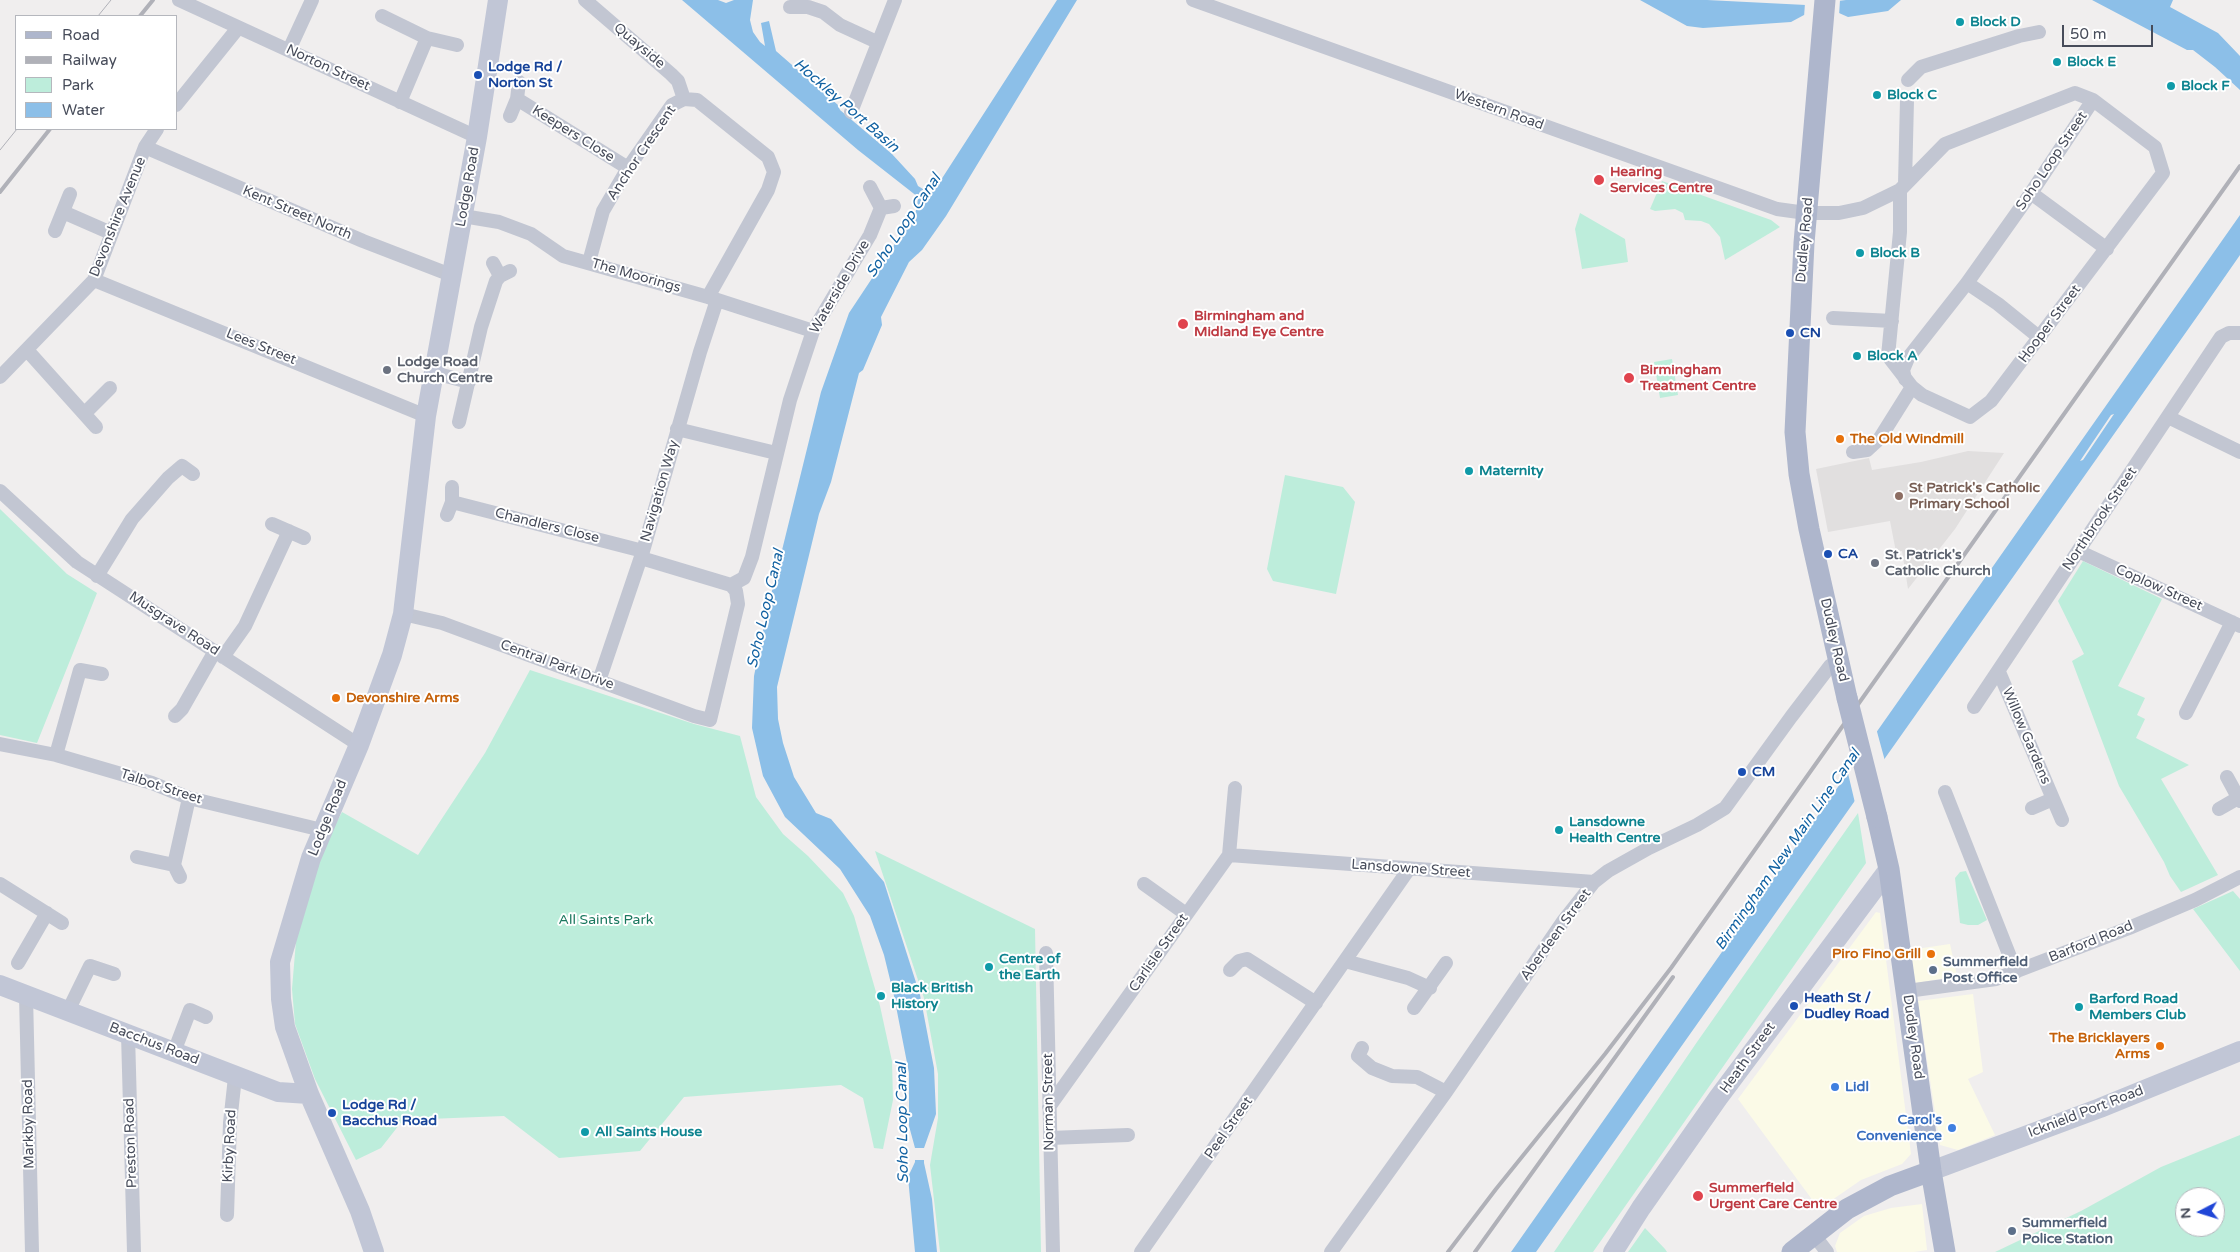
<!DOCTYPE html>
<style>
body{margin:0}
#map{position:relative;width:2240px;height:1252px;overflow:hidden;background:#f0eeee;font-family:"Varela Round",sans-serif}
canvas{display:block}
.legend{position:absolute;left:15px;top:15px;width:162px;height:115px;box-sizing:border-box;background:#fff;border:1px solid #b5b7bd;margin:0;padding:6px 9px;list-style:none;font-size:15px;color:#474c5a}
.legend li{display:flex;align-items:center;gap:10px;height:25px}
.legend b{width:25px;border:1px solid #b5b7bd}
.north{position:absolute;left:2175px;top:1187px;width:50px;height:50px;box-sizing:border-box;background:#fff;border:1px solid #b5b7bd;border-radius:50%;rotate:265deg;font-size:14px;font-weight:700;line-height:20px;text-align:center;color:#474c5a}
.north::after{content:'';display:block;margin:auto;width:18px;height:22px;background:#2046d7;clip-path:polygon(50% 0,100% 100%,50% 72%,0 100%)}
.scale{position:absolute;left:2062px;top:25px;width:91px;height:22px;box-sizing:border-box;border:2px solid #474c5a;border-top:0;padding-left:6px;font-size:15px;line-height:18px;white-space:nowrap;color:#474c5a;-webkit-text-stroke:4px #fff;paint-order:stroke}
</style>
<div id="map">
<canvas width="2240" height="1252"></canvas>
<ul class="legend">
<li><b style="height:6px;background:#aeb6cc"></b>Road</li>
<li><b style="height:6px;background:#b0b1b8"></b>Railway</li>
<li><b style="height:14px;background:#bdeddb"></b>Park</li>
<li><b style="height:14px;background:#8cbfe8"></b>Water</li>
</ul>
<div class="north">N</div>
<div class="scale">50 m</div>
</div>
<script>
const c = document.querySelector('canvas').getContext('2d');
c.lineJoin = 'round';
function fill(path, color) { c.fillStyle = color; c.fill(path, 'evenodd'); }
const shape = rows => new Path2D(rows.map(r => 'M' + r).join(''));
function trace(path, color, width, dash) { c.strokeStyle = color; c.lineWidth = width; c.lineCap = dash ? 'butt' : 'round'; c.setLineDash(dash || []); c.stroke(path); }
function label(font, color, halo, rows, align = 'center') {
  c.font = font + ' "Varela Round",sans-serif'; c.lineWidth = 4; c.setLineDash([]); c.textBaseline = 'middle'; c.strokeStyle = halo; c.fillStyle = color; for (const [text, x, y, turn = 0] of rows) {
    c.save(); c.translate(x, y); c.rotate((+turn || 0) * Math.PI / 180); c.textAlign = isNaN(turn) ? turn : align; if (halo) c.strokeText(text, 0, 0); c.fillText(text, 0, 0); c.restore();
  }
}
fill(shape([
 [1876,912,1880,913,1911,1154,1902,1164,1861,1180,1819,1209,1738,1099],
 [1950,944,1957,976,1916,983,1909,950],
 [1973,994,1983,1072,1968,1079,1995,1135,1958,1150,1940,1145,1918,1001],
 [1922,1204,1927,1250,1914,1252,1837,1252,1835,1246,1840,1233,1864,1216,1891,1208]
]), '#fbfae7');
fill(shape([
 [1968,451,2004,453,1955,529,1908,589,1902,551,1896,552,1890,521,1828,532,1816,469,1869,458,1872,470,1921,462]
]), '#e1dfdf');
fill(shape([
 [1662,181,1771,220,1780,227,1725,260,1720,237,1709,224,1701,221,1685,220,1683,213,1675,209,1655,211,1650,209],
 [1580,213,1625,239,1628,262,1582,269,1575,229],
 [1672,359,1678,395,1660,398,1654,362],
 [1285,475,1343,487,1355,502,1336,594,1273,581,1267,569],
 [0,509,67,574,97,593,37,743,0,735],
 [2083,561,2162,599,2118,686,2145,698,2137,715,2145,719,2136,738,2189,765,2161,779,2218,875,2181,892,2170,876,2164,862,2119,786,2072,661,2084,654,2058,601],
 [530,670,694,724,740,736,756,797,783,834,808,856,843,893,854,916,880,1006,892,1061,893,1100,883,1149,874,1148,863,1098,841,1085,684,1097,640,1151,559,1158,504,1116,403,1120,381,1148,356,1160,315,1079,295,1024,292,989,297,929,324,846,342,812,418,855,485,753],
 [1858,813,1866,863,1593,1252,1554,1252,1697,1042],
 [875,851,1035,929,1041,1252,940,1252,930,1165,938,1118,938,1074,924,998],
 [1966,871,1987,920,1978,925,1968,925,1960,923,1955,878,1960,872],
 [2233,891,2240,899,2240,971,2193,909],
 [2240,1135,2240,1252,1995,1252,2081,1211,2161,1167],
 [2185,1197,2215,1197,2215,1227,2185,1227],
 [1645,1228,1665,1249,1667,1252,1628,1252]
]), '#bdeddb');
fill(shape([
 [682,0,718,0,726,3,734,0,753,0,750,20,753,32,760,42,765,46,761,23,769,21,776,51,838,105,840,110,892,154,915,179,918,186,923,189,939,183,1057,0,1077,0,946,216,922,250,909,262,881,317,882,325,863,370,859,373,831,482,819,514,777,687,778,719,783,743,794,777,816,813,831,819,884,882,920,995,934,1068,936,1114,924,1148,924,1163,932,1199,937,1252,915,1252,908,1177,915,1162,915,1148,909,1126,909,1073,894,996,884,955,870,916,840,869,785,817,763,776,752,728,754,676,767,611,821,392,849,313,914,215,917,208,918,197,858,150],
 [1640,0,1707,0,1806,5,1846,0,1901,0,1888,11,1848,17,1839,13,1804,15,1791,22,1703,28,1687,26],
 [2092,0,2173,0,2170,7,2218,33,2240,56,2240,90,2215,67,2193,50,2187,50],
 [2240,215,2240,255,2201,311,1536,1252,1511,1252],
 [2114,414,2083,460,2080,461,2111,415]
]), '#8cbfe8');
fill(shape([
 [1840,0,1839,16,1804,17,1805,3],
 [1876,728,1885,761,1855,803,1847,769],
 [912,1148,926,1148,926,1160,912,1160]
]), '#f0eeee');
trace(shape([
 [179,0,477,137],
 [585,0,671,74,678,81,684,99],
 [1193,0,1777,209,1806,213,1839,213,1863,208,1900,190,1945,144,2075,93,2093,100,2155,147,2163,173,1991,401,1970,417,1922,395,1912,387,1888,356,1900,232,1900,190],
 [790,7,808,7,823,12,840,25,877,42],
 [382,16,427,38,457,45],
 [289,50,312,0],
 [1908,80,1921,67,2019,36,2039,32],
 [517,99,628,168],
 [400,102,427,38],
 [176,105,238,28],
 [851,112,895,0],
 [510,116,517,99,519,82],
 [145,147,363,241,451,275],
 [1905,184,1907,100],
 [2031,193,2107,249],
 [881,208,894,206],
 [63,212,111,233],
 [463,216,499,222,531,234,563,256,708,297,813,331],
 [55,231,70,194],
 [589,262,603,211,628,168,672,105,684,99,697,100,768,157,774,172,768,190,708,297],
 [493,263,500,276],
 [94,280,426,416],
 [1967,283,1998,304,2040,338],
 [1833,318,1892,321],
 [27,350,96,427],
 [434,373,469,382],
 [0,377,94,280,145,147,157,129],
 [1905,379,1903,370,1908,358,1967,283,2031,193,2093,100],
 [85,413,110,388],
 [2168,417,2240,452],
 [459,422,481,327,496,281,500,276,510,271],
 [677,429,776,453],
 [1853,452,1867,450,1880,438,1912,387],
 [0,491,77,562,359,745],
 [452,502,643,551],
 [447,515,452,502,452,487],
 [272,524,304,538],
 [2078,551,2240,626],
 [97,576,132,519,168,478,182,466,193,474],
 [731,585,744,578,752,557,790,400,813,331,870,235,881,208,870,187],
 [403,614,442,623,694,716,710,720,738,604,736,591,731,585,641,558],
 [223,657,245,626,289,531],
 [1999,672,2062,820],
 [599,681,643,551,700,352,717,300],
 [1974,707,2221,337,2229,333,2240,333],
 [2186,713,2232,622],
 [175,716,182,709,215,651],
 [0,744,56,755,152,783,189,798,322,830],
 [56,755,80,670,102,674],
 [2227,777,2240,801],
 [1945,792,2016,972],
 [2032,808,2053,799],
 [2219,809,2238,798],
 [1229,855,1594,882],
 [137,857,174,865],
 [180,877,174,865,189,798],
 [0,884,62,923],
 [1144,884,1186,914],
 [1046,953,1053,1252],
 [1345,961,1408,978,1430,988],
 [18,963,47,913],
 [1230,970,1239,961,1247,959,1316,1003],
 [1907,991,1996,979,2129,928,2195,900,2240,877],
 [26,995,32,1252],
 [1414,1008,1446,963],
 [68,1011,90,966,114,974],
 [128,1034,134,1252],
 [1362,1048,1358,1056,1372,1068,1392,1076,1417,1077,1446,1092],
 [174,1052,190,1010,206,1017],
 [1049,1107,1229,855,1235,788],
 [1050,1138,1128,1135],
 [227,1215,230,1123,235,1077],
 [1814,1235,1827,1252],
 [1141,1252,1409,869],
 [1331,1252,1446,1092,1564,920,1594,882,1608,871,1649,848,1697,825,1725,808,1791,717,1830,666,1838,661]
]), '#c2c6d2', 14);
trace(shape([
 [0,985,278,1092,309,1094],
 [1931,1171,2100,1108,2240,1051],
 [374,1252,360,1211,309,1094,285,1027,281,999,280,962,311,858,359,745,392,655,403,614,426,416,477,137,498,0],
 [1613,1252,1641,1208,1718,1098,1889,869]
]), '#c1c6d6', 20);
trace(shape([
 [1825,0,1804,243,1795,432,1799,474,1809,529,1847,698],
 [1877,817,1889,869,1931,1171,1945,1252],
 [1792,1252,1847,1209,1890,1186,1931,1171]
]), '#aeb6cc', 21);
trace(shape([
 [98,16,111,0],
 [0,150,17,129]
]), '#b0b1b8', 1);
trace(shape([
 [140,16,153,0],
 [0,192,50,129],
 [1448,1252,1496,1189,1605,1054,1671,968,2240,166],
 [1475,1252,1673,977]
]), '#b0b1b8', 4);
trace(shape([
 [1847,698,1877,817]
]), '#aeb6cc', 21);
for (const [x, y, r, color] of [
 [1960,22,5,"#0f9aa8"],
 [2057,62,5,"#0f9aa8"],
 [478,75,5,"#1a4fb4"],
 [2171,86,5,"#0f9aa8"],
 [1877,95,5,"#0f9aa8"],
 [1599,180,6,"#e0444e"],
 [1860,253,5,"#0f9aa8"],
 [1183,324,6,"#e0444e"],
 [1790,333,5,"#1a4fb4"],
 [1857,356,5,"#0f9aa8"],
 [387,370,5,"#6b7280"],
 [1629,378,6,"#e0444e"],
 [1840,439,5,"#e8710a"],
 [1469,471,5,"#0f9aa8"],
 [1899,496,5,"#8d6e63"],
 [1828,554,5,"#1a4fb4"],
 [1875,563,5,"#6b7280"],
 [336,698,5,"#e8710a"],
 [1742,772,5,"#1a4fb4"],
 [1559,830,5,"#0f9aa8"],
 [1931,954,5,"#e8710a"],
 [989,967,5,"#0f9aa8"],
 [1933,970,5,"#5c6f8a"],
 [881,996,5,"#0f9aa8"],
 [1794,1006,5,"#1a4fb4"],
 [2079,1007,5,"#0f9aa8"],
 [2160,1046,5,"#e8710a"],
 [1835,1087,5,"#3f7fe0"],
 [332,1113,5,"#1a4fb4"],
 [1952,1128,5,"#3f7fe0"],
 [585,1132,5,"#0f9aa8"],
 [1698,1196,6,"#e0444e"],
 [2012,1231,5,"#5c6f8a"]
]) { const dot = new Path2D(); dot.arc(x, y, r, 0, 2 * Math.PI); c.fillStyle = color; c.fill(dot); trace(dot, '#fff', 2); }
label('bold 14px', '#0d838f', '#fff', [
 ["Block D",1970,22],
 ["Block E",2067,62],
 ["Block F",2181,86],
 ["Block C",1887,95],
 ["Block B",1870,253],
 ["Block A",1867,356],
 ["Maternity",1479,471],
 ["Lansdowne",1569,822],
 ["Health Centre",1569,838],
 ["Centre of",999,959],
 ["the Earth",999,975],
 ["Black British",891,988],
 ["History",891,1004],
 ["Barford Road",2089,999],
 ["Members Club",2089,1015],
 ["All Saints House",595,1132]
], 'left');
label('14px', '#474c5a', '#fff', [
 ["Quayside",639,46,40],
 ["Norton Street",328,68,25],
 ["Western Road",1499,110,20],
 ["Keepers Close",573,134,32],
 ["Anchor Crescent",642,153,-56],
 ["Soho Loop Street",2052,161,-56],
 ["Lodge Road",468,187,-80],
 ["Kent Street North",297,213,23],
 ["Devonshire Avenue",118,217,-68],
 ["Dudley Road",1805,240,-85],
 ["The Moorings",636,276,16],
 ["Waterside Drive",840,287,-60],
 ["Hooper Street",2050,324,-53],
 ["Lees Street",261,347,22],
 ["Navigation Way",660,491,-74],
 ["Northbrook Street",2100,519,-56],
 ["Chandlers Close",547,526,14],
 ["Coplow Street",2159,588,24],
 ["Musgrave Road",174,624,33],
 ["Dudley Road",1834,640,77],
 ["Central Park Drive",557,665,20],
 ["Willow Gardens",2026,736,67],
 ["Talbot Street",161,787,18],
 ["Lodge Road",328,818,-68],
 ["Lansdowne Street",1411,869,4],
 ["Aberdeen Street",1556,935,-54],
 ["Barford Road",2091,942,-22],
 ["Carlisle Street",1159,953,-55],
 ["Dudley Road",1913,1037,82],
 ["Bacchus Road",154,1044,21],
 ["Heath Street",1748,1058,-54],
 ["Norman Street",1049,1102,-91],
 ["Icknield Port Road",2086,1112,-21],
 ["Markby Road",29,1124,-91],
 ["Peel Street",1229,1128,-55],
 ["Preston Road",131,1143,-92],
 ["Kirby Road",230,1146,-87]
]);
label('bold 14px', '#164399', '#fff', [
 ["Lodge Rd /",488,67],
 ["Norton St",488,83],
 ["CN",1800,333],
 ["CA",1838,554],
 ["CM",1752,772],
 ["Heath St /",1804,998],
 ["Dudley Road",1804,1014],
 ["Lodge Rd /",342,1105],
 ["Bacchus Road",342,1121]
], 'left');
label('bold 14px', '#be3a42', '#fff', [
 ["Hearing",1610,172],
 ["Services Centre",1610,188],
 ["Birmingham and",1194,316],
 ["Midland Eye Centre",1194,332],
 ["Birmingham",1640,370],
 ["Treatment Centre",1640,386],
 ["Summerfield",1709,1188],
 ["Urgent Care Centre",1709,1204]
], 'left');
label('bold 14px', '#5b616d', '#fff', [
 ["Lodge Road",397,362],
 ["Church Centre",397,378],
 ["St. Patrick's",1885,555],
 ["Catholic Church",1885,571]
], 'left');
label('bold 14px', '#c56008', '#fff', [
 ["The Old Windmill",1850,439],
 ["Devonshire Arms",346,698],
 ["Piro Fino Grill",1921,954,"right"],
 ["The Bricklayers",2150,1038,"right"],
 ["Arms",2150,1054,"right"]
], 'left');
label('bold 14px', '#785e54', '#fff', [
 ["St Patrick's Catholic",1909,488],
 ["Primary School",1909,504]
], 'left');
label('14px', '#1b785f', '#fff', [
 ["All Saints Park",606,920]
]);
label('bold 14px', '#4e5e75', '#fff', [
 ["Summerfield",1943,962],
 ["Post Office",1943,978],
 ["Summerfield",2022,1223],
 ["Police Station",2022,1239]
], 'left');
label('bold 14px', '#366cbe', '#fff', [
 ["Lidl",1845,1087],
 ["Carol's",1942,1120,"right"],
 ["Convenience",1942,1136,"right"]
], 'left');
label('italic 15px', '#1262a2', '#fff', [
 ["Hockley Port Basin",846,106,41],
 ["Soho Loop Canal",904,226,-56],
 ["Soho Loop Canal",766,609,-77],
 ["Birmingham New Main Line Canal",1788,850,-55],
 ["Soho Loop Canal",903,1123,-91]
]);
</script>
